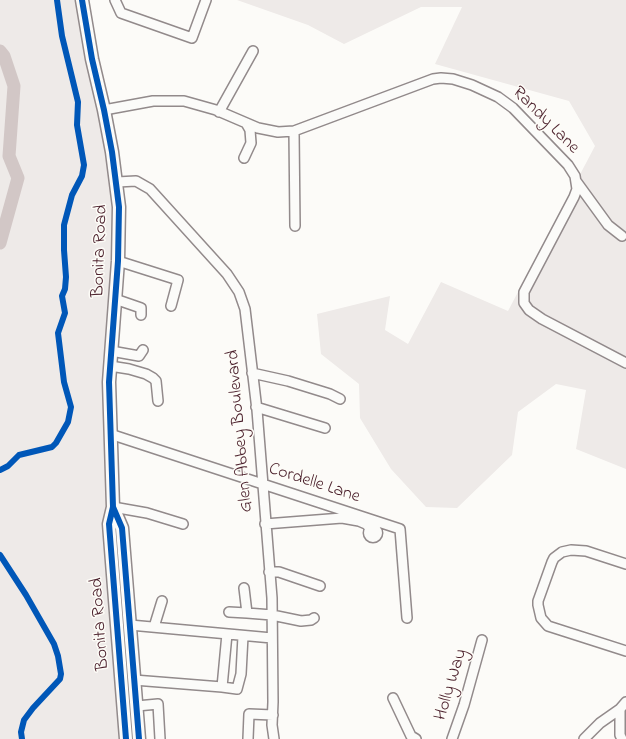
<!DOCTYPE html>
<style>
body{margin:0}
canvas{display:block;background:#fcfbf8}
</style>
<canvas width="626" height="739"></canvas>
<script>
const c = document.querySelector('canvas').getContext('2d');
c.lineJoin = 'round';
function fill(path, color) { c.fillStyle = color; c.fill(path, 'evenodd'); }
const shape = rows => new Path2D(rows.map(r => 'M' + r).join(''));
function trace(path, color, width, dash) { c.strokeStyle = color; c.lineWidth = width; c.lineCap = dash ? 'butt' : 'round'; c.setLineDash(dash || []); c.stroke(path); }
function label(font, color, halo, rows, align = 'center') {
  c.font = font + ' "Indie Flower",sans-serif'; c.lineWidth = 3; c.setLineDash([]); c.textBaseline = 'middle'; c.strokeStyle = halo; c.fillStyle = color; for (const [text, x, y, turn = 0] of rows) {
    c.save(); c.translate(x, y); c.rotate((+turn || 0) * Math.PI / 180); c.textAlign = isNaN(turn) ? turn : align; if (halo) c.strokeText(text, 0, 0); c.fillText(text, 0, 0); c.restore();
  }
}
fill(shape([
 [0,0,82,0,117,182,110,381,135,739,0,739],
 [237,0,626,0,626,469,576,449,586,390,556,384,518,412,512,455,457,508,426,507,391,469,360,418,359,384,321,354,317,314,390,296,385,330,408,344,441,282,508,311,595,146,569,101,435,64,462,7,421,7,344,44,308,25]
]), '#eeeae8');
trace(shape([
 [0,51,4,56,14,86,9,156,18,178,0,243]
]), '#d2c7c6', 13);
const minor = shape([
 [115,0,121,13,192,38,206,0],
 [104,110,153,101,184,101,216,110,258,128,278,132,294,131,433,79,441,78,453,79,472,85,498,97,513,108,568,165,575,176,577,189,574,197,524,292,524,303,529,310,542,319,626,363],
 [219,112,253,51],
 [294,131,295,226],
 [244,158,251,143,250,130,246,123],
 [576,181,608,225,622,236],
 [117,182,136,181,150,189,227,274,239,292,245,309,257,410,272,598,273,702,272,725,274,739],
 [118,261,178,280,171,306],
 [115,299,141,308,141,315],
 [111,351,139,356,143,350],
 [110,366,129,369,146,374,153,378,156,381,158,401],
 [252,373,288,381,330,394,340,399],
 [256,407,325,428],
 [110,434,400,529,407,618],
 [113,507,147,513,183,524],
 [265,524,342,518,359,521,366,524,371,529],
 '368.5 533a4.5 4.5 0 1 1 9 0a4.5 4.5 0 1 1-9 0Z',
 [626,564,586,551,571,550,562,552,554,558,552,562,538,601,538,605,541,618,548,626,626,651],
 [269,572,279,572,320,586],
 [244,588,247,613,272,615,301,621,311,620,314,618],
 [229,612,247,613],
 [130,625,272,638],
 [154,627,162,601],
 [134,680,222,687,227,634],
 [222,687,237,689,241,674,243,636],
 [393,698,411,736,416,739],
 [137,706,158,704,160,739],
 [620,709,620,735,622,739],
 [248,739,249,714,273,715],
 [452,739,464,705,482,640],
 [584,739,600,723,620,709,626,702]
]);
const major = shape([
 [82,0,92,59,104,110,112,152,119,207,118,261,109,382,113,507,109,524,126,739],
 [113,507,122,528,139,739]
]);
trace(minor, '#928a8b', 12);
trace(major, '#928a8b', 15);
trace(minor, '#fbfbf9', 9);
trace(major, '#fbfbf9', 12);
trace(shape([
 [82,0,92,59,104,110,112,152,119,207,118,261,109,382,113,507,109,524,126,739],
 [0,470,8,466,19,455,52,447,56,443,68,422,71,407,64,382,58,333,65,313,62,296,65,289,66,277,64,250,64,225,72,195,82,176,84,165,77,125,78,102,62,36,57,0],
 [113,507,122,528,139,739],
 [0,555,26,595,54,644,58,656,61,674,60,679,33,708,24,720,21,732,22,739]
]), '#0057b8', 6);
label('18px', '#4a1f2b', '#fdfcf7', [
 ["Randy Lane",545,121,45],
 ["Bonita Road",101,251,-88],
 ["Glen Abbey Boulevard",241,431,-95],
 ["Cordelle Lane",314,484,18],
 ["Bonita Road",101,624,-94],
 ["Holly Way",452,685,-73]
]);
</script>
